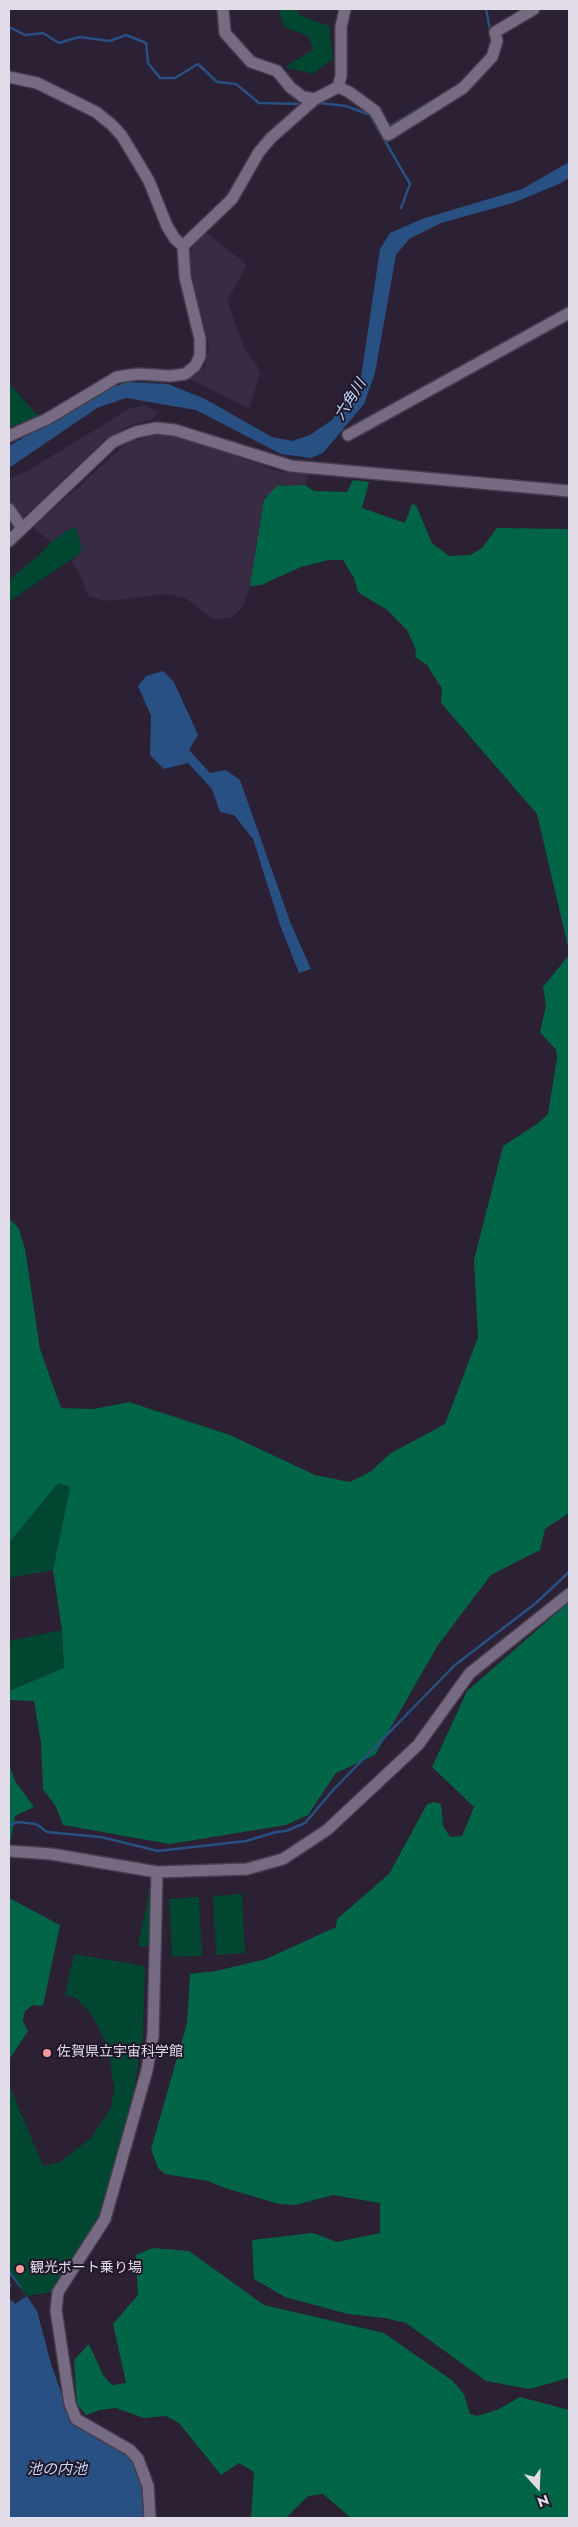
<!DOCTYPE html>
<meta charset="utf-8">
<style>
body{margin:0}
#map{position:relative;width:578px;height:2527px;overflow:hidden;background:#2b2034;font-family:Jost,sans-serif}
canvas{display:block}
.frame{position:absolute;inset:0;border:10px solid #e2dce9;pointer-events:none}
.north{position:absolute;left:513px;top:2462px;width:50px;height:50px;-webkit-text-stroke:4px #21172a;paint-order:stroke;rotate:160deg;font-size:14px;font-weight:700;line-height:20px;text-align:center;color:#e2dce9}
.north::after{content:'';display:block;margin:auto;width:18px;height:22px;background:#e2dce9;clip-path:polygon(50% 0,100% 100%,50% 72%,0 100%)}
</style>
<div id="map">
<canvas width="578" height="2527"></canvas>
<div class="frame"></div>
<div class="north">N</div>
</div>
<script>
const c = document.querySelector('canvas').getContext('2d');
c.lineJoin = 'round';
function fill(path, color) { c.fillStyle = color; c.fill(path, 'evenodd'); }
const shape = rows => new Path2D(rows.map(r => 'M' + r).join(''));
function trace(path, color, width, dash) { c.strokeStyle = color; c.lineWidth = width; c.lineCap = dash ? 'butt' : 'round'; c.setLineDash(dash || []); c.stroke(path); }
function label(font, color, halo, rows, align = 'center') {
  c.font = font + ' Jost,"Noto Sans JP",sans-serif'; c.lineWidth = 4; c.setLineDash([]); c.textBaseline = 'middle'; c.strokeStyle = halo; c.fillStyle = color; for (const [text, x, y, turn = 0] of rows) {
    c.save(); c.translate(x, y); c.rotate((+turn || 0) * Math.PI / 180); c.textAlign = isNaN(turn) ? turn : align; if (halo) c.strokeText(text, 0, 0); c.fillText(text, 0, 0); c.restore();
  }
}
fill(shape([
 [206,232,247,265,227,301,246,352,256,363,260,375,249,409,189,379,205,367,209,346,188,261,193,245],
 [145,405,158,413,153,419,128,426,105,439,9,531,9,479,29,470,129,409],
 [154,434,172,434,281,472,309,474,305,485,277,487,264,500,250,586,243,606,233,617,215,620,185,598,168,594,105,601,88,596,81,577,71,561,79,554,67,531,51,542,33,528,124,445]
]), '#382b44');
fill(shape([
 [278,9,296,9,300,15,329,26,333,59,313,74,285,67,313,50,308,36,284,27],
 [9,383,38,416,9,428],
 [76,527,82,548,79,554,9,602,9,580,39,555,51,542,67,531],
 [58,1483,70,1487,53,1570,9,1578,9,1543],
 [62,1630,64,1668,9,1691,9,1641],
 [152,1887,151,1944,145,1947,138,1945,149,1893,148,1888],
 [242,1894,245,1953,216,1955,213,1896],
 [199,1897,202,1956,172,1957,169,1899],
 [74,1954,145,1966,143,2037,123,2153,102,2218,53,2292,27,2296,9,2269,9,2084,43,2166,60,2162,91,2138,111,2108,114,2088,108,2049,100,2030,90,2013,76,1998,65,1995]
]), '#004631');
fill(shape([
 [353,480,369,482,362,508,405,523,412,504,416,505,432,543,449,556,470,555,482,548,497,528,569,529,569,951,537,814,441,703,442,689,427,665,415,657,416,650,407,630,387,610,358,592,354,578,343,560,329,560,301,567,261,585,250,586,264,500,277,486,305,485,314,491,347,492],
 [569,955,569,1513,545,1529,540,1550,491,1575,438,1645,375,1755,336,1773,308,1815,286,1825,170,1844,63,1825,56,1807,43,1789,41,1743,34,1701,9,1700,9,1691,64,1668,62,1630,53,1570,70,1487,58,1483,9,1543,9,1218,19,1229,25,1249,40,1349,61,1408,94,1409,129,1402,230,1435,315,1475,350,1482,370,1472,391,1453,445,1424,478,1337,474,1260,503,1146,537,1124,548,1114,557,1058,556,1050,540,1032,546,1006,543,987],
 [569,1602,569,2378,529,2389,486,2381,406,2323,385,2318,348,2314,285,2297,254,2279,252,2240,313,2233,337,2242,380,2233,380,2203,333,2195,295,2205,279,2204,222,2187,208,2181,165,2174,158,2168,151,2149,187,2023,190,1974,216,1971,266,1959,336,1927,337,1919,389,1874,427,1804,434,1802,441,1804,443,1826,450,1837,462,1836,474,1807,432,1767,467,1691],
 [9,1764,15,1781,34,1807,15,1816,10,1844],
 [9,1898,60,1925,43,2006,33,2005,25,2011,23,2021,28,2031,9,2060],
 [153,2248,189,2251,264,2305,384,2333,453,2381,464,2394,470,2414,477,2416,497,2410,520,2397,569,2410,569,2518,351,2518,323,2494,308,2496,286,2518,251,2518,254,2472,239,2463,221,2475,179,2423,166,2416,144,2418,116,2408,100,2410,86,2415,77,2404,74,2360,89,2344,103,2375,112,2385,126,2383,113,2324,138,2295,136,2255]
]), '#006547');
fill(shape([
 [569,162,569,178,559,184,513,203,441,223,409,239,396,255,375,373,364,404,323,453,311,458,281,454,196,410,126,398,97,408,9,468,9,446,109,388,129,382,168,384,205,399,272,437,292,441,310,435,332,420,361,377,380,249,390,233,422,219,522,189],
 [163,671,174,682,198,735,189,750,210,773,226,770,240,780,291,924,311,969,299,973,280,925,253,839,234,815,220,812,212,789,188,763,164,769,150,755,151,716,138,686,146,676],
 [9,2269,37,2311,52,2367,69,2414,88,2433,130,2454,142,2484,145,2518,9,2518]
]), '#285082');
fill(shape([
 [9,2274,27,2296,15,2304,12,2300,9,2302,9,2288,12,2286,9,2281]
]), '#2b2034');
trace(shape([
 [486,9,492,39,490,44],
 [9,27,25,35,43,33,59,43,79,37,110,41,126,35,146,43,148,63,160,78,175,78,198,64,217,82,236,84,259,103,301,104],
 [320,103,346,106,370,115,410,184,401,208],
 [388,127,433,100],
 [9,1825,18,1822,36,1824,47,1832,101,1837,158,1851,246,1841,276,1832,286,1831,305,1823,335,1788,455,1665,536,1603,569,1572]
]), '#285082', 2.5);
const minor = shape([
 [223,9,225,33,251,62,277,71,290,87,303,97,315,99],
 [9,77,37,83,96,112,112,125,122,136,149,181,167,226,175,239,183,246],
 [338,87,349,92,375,111,388,135,463,88,492,57,497,41,495,32,534,9],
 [348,435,569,313],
 [9,436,47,419,117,377,138,374,170,376,185,374,195,366,200,356,200,339,185,277,183,246,232,199,259,152,271,138,315,99,338,87,341,76,341,27,345,9],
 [9,509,22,528],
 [9,541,113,442,136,432,156,428,175,430,291,466,569,491],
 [9,1851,51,1854,157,1872,153,2036,147,2070,105,2219,58,2292,56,2310,70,2404,76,2419,130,2450,138,2459,148,2486,150,2518],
 [157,1872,247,1869,283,1859,327,1830,418,1745,470,1673,569,1594]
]);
trace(minor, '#453c4c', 14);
trace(minor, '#766b82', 11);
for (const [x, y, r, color] of [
 [47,2053,5,"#f59b9c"],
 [20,2269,5,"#f59b9c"]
]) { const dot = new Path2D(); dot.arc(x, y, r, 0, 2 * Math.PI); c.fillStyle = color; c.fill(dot); trace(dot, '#21172a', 2); }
label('14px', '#e2dce9', '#21172a', [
 ["佐賀県立宇宙科学館",57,2053],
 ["観光ボート乗り場",30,2269]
], 'left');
label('italic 15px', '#c2daf9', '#21172a', [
 ["六角川",351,400,-58],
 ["池の内池",57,2470]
]);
</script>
